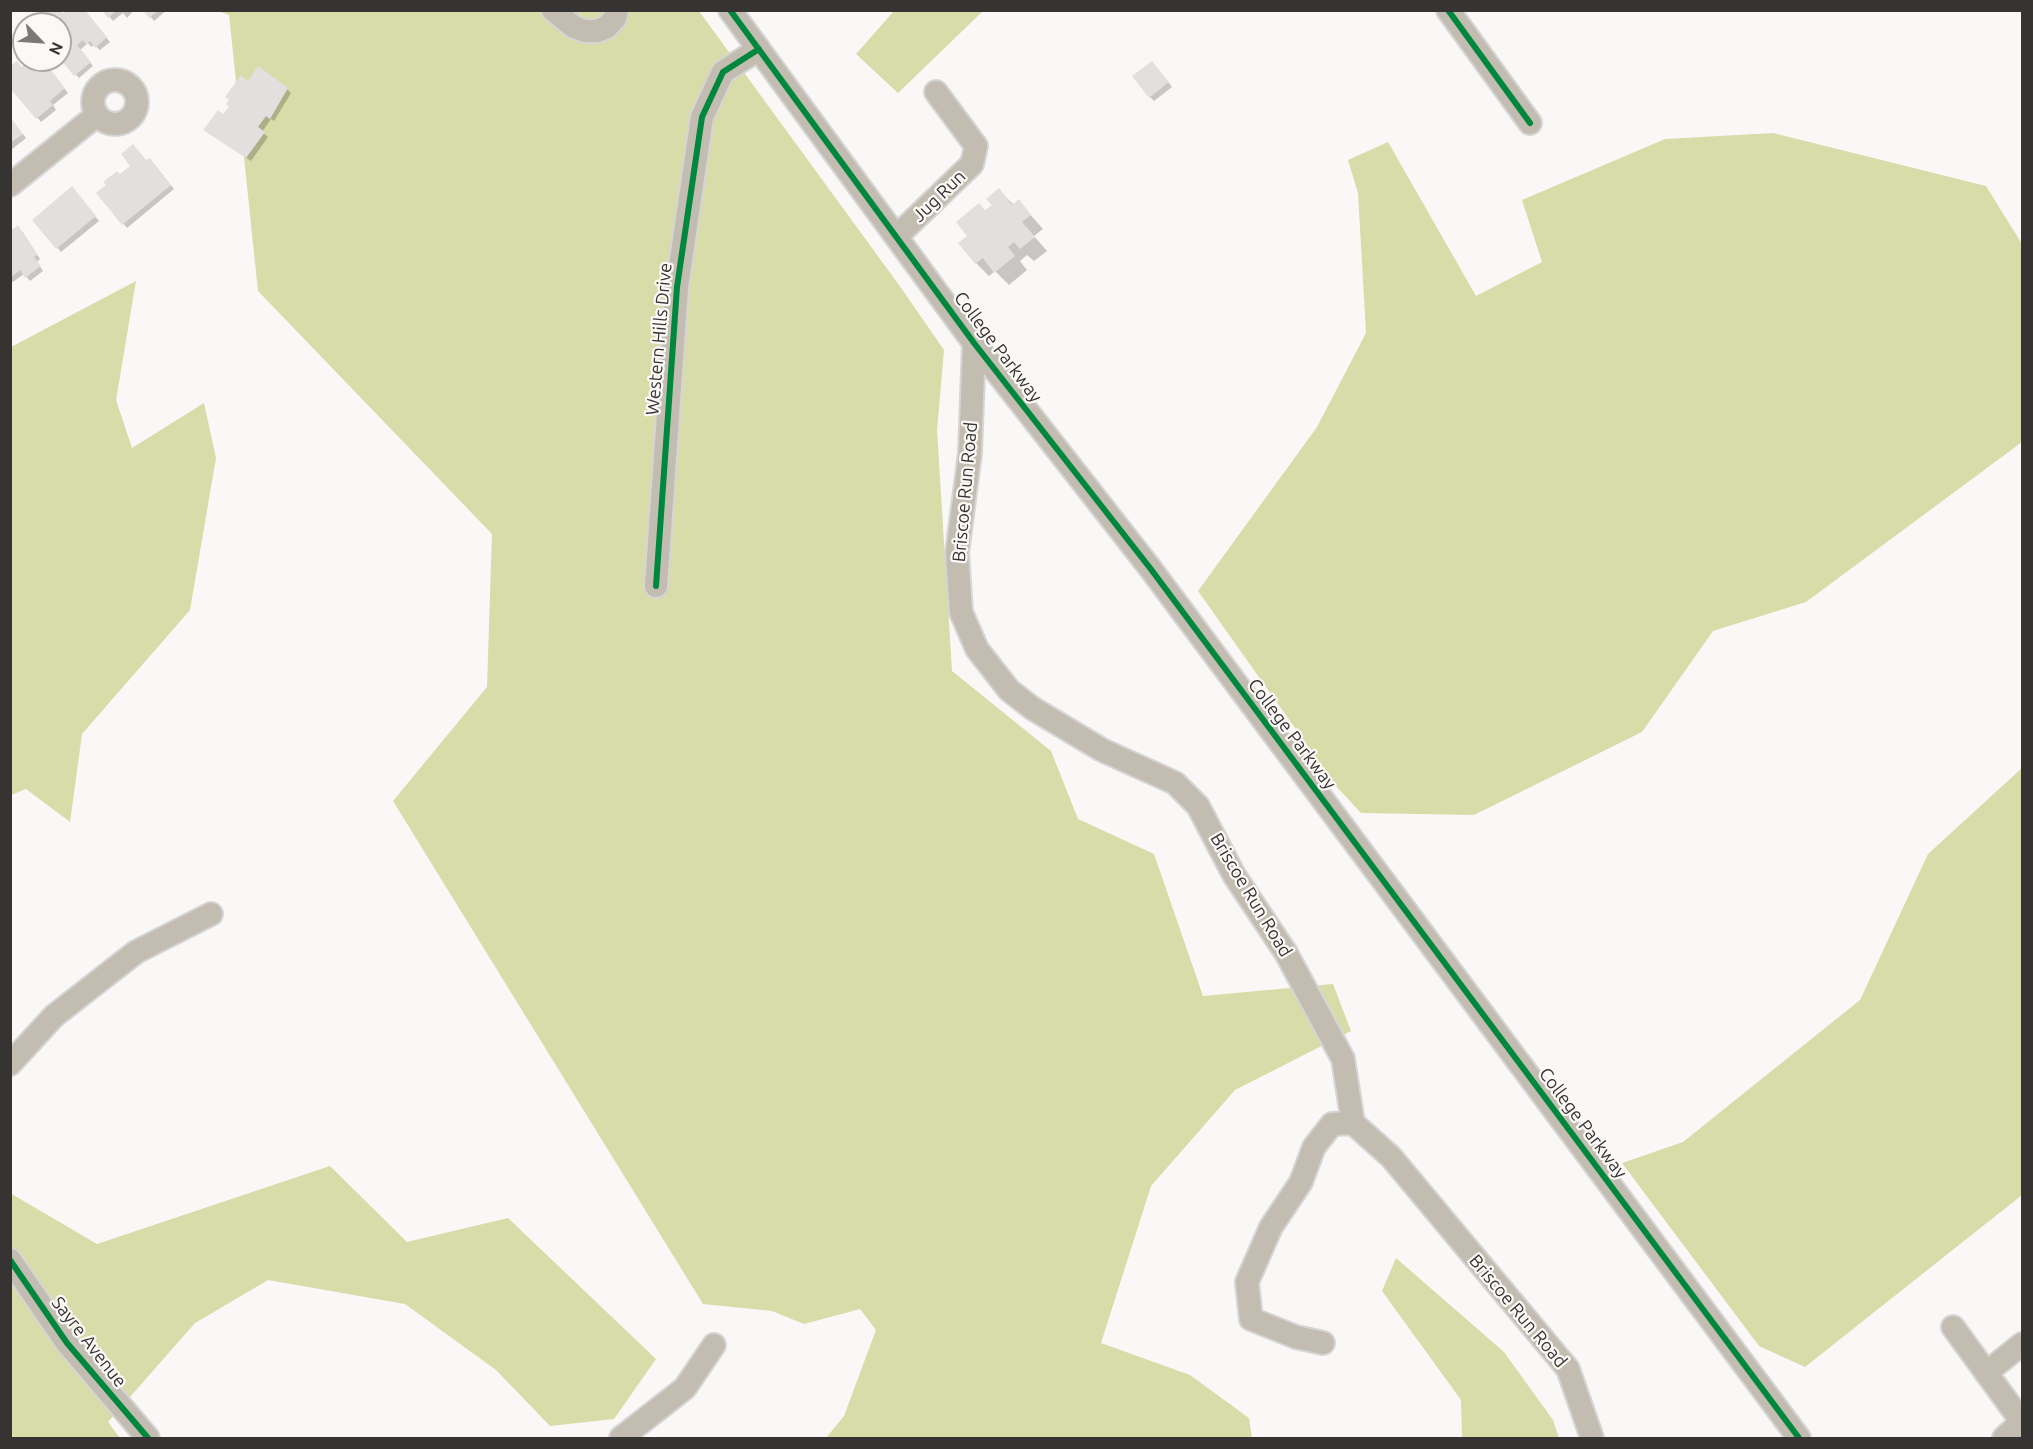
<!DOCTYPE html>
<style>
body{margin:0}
#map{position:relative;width:2033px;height:1449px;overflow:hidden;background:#faf8f7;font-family:Ubuntu,sans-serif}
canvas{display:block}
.frame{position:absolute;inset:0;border:12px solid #353433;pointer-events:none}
.north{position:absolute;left:12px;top:12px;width:60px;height:60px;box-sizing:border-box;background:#fbf8f6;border:2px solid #acaaa8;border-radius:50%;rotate:115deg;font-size:16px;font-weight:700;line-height:24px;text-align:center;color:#353433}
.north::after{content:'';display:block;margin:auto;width:21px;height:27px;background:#7a7978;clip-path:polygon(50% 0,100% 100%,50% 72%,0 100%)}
</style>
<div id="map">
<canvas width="2033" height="1449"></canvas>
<div class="frame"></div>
<div class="north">N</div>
</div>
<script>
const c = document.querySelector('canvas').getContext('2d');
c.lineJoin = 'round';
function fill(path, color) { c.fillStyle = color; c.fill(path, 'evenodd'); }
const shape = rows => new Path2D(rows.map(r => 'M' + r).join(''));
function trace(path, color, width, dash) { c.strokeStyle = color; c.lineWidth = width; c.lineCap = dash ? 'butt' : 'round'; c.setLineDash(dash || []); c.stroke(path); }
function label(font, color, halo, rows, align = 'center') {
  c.font = font + ' Ubuntu,sans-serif'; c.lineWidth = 4.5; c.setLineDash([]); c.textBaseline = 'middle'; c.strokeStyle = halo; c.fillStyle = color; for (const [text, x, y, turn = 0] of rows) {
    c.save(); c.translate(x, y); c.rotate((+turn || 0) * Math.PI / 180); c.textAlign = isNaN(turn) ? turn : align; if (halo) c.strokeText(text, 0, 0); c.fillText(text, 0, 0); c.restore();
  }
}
fill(shape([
 [218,11,699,11,899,285,944,350,937,430,952,671,1051,751,1078,819,1154,854,1203,996,1333,984,1351,1031,1235,1090,1151,1186,1101,1343,1190,1375,1249,1418,1252,1438,826,1438,844,1416,876,1330,860,1309,804,1324,772,1311,703,1304,393,801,487,687,492,534,258,291,229,15],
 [894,11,894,10,983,11,898,93,856,54],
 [1773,133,1986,186,2022,244,2022,442,1806,602,1713,631,1642,732,1474,815,1361,813,1336,786,1198,591,1317,427,1366,333,1358,193,1348,160,1388,142,1476,296,1542,262,1522,200,1665,139],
 [136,281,116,400,132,448,204,403,216,458,190,610,82,734,70,822,26,789,11,795,11,347],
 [2022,768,2022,1195,1805,1367,1759,1346,1622,1163,1683,1142,1860,1000,1928,854],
 [330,1166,407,1242,508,1218,656,1359,614,1419,550,1426,496,1370,405,1304,268,1280,195,1323,108,1422,120,1438,11,1438,10,1193,97,1244],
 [1396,1258,1504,1352,1553,1420,1559,1438,1462,1438,1461,1400,1382,1291]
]), '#d7dca8');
fill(shape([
 [51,10,59,10,63,15,84,10,110,42,100,50,94,45,91,47,88,43,80,50,93,66,79,78,60,56,60,24,49,24,43,17],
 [104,10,134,10,127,18,123,13,113,21],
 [145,10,167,10,154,21],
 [32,60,42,60,68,93,53,105,56,110,41,122,10,86,22,68],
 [1156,67,1172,87,1154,101,1150,97],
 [248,83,287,89,291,93,274,121,271,119,262,132,268,137,251,161,205,130,224,116],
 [10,118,26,138,11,150,10,149],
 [147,162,153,164,174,189,127,228,99,194,132,166],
 [999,190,1014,205,1019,202,1043,229,1034,236,1047,251,1034,261,1027,255,1020,261,1027,270,1009,285,995,271,989,276,976,263,969,236,986,212,994,206],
 [75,192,99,221,61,252,34,220],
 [22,231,40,259,37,262,43,271,30,281,24,274,10,284,10,233]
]), '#0003');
fill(shape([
 [48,10,63,13,66,10,85,10,107,37,95,48,90,41,86,44,83,40,77,45,91,62,74,76,60,59,60,24,47,24,41,17],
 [102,10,117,10,108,18],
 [143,10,159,10,149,18],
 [30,60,43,60,65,88,50,101,53,105,36,119,10,88,10,66,17,61,22,67],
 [1152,61,1169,82,1149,98,1132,76],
 [258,66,288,88,270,119,266,116,258,127,265,132,246,158,203,130,218,110,223,114,229,107,226,104,229,100,225,97,241,75,248,81],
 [10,117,23,134,10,143],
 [133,144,146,160,150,158,171,185,122,225,96,193,106,185,103,182,117,171,120,174,130,166,121,154],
 [72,186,96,216,56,249,32,220],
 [999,188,1012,205,1019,199,1031,215,1022,222,1035,237,1020,249,1014,242,1008,247,1015,256,994,273,983,258,975,264,958,243,967,236,956,222,979,203,985,210,992,205,986,199],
 [18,225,37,255,34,257,41,266,25,278,20,270,10,278,10,231]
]), '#e2e0df');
const minor = shape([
 [553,10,574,27,585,31,597,31,607,27,615,18,617,10],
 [730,10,974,343,1150,568,1799,1438],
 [1448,10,1530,123],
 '93 102a22 22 0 1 1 44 0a22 22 0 1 1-44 0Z',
 [10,185,97,115],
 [897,236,972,164,976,146,936,92],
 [974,343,970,453,957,553,961,612,977,649,1009,690,1032,708,1102,750,1175,783,1198,806,1234,875,1286,953,1343,1059,1353,1123,1391,1157,1568,1369,1592,1438],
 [656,586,677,287,702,117,723,72,759,49],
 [10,1064,54,1016,136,952,211,914],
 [10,1260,67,1343,148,1438],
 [1953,1327,2017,1415,2018,1425,2004,1438],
 [1323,1343,1296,1337,1251,1319,1247,1282,1271,1227,1301,1182,1314,1147,1332,1124,1353,1123],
 [1986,1373,2022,1344],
 [621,1438,685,1388,714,1345]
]);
trace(minor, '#d6d5d5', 26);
trace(minor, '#c3bcb1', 22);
trace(shape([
 [730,10,974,343,1150,568,1799,1438],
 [1448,10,1530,123],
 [656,586,677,287,702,117,723,72,759,49],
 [10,1260,67,1343,148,1438]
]), '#00873e', 6);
label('18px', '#353433', '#fbf8f6', [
 ["Jug Run",939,196,-44],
 ["Western Hills Drive",659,339,-85],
 ["College Parkway",998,347,53],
 ["Briscoe Run Road",965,492,-85],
 ["College Parkway",1292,734,53],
 ["Briscoe Run Road",1251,895,59],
 ["College Parkway",1583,1123,53],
 ["Briscoe Run Road",1518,1311,50],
 ["Sayre Avenue",89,1342,52]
]);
</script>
